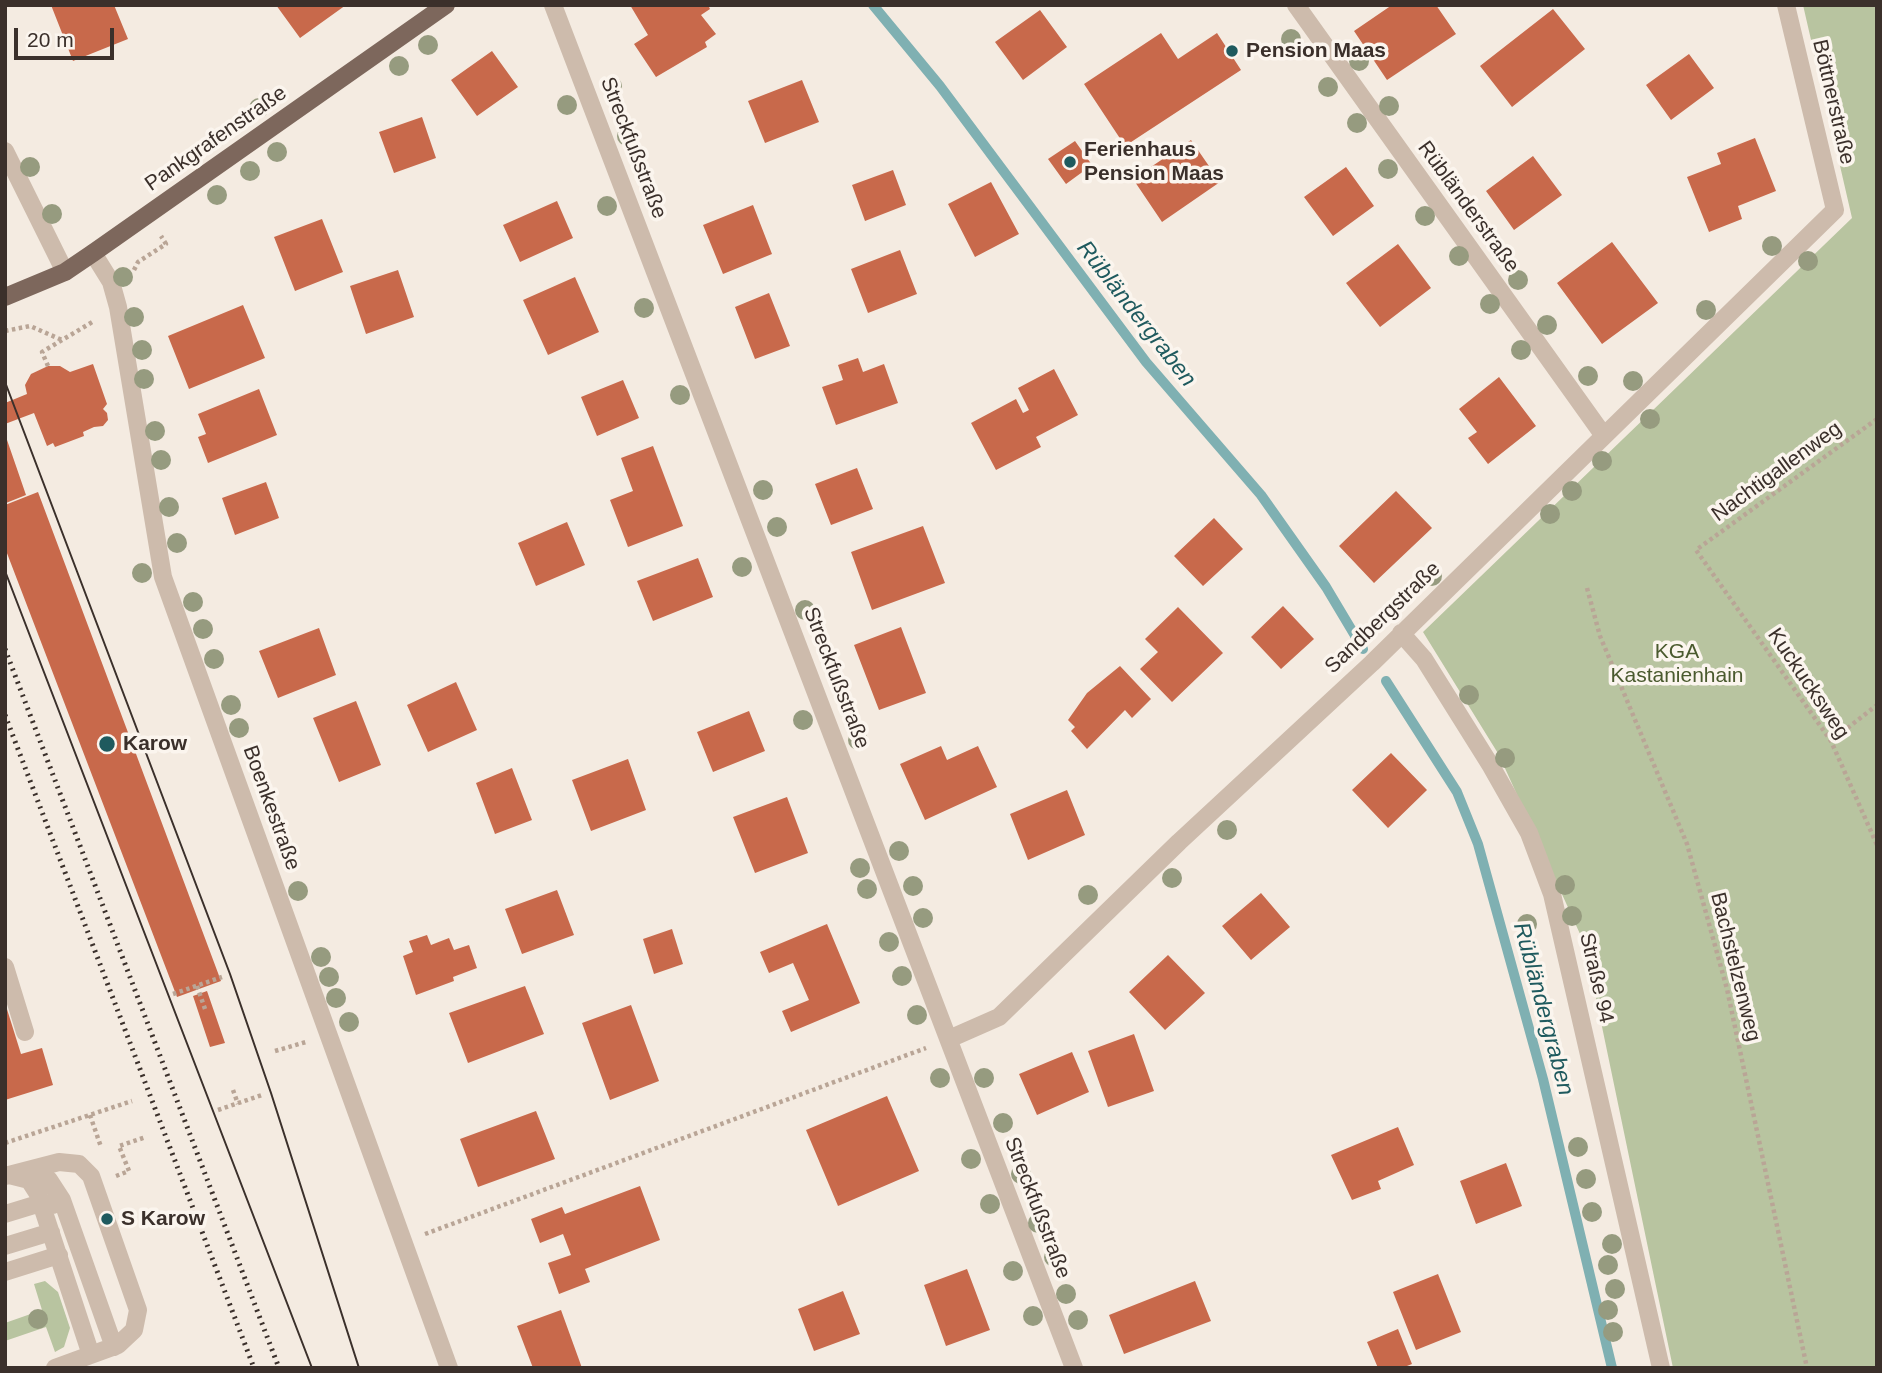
<!DOCTYPE html>
<meta charset="utf-8">
<style>
body{margin:0}
#map{position:relative;width:1882px;height:1373px;overflow:hidden;background:#f4ebe1;font-family:Helvetica,sans-serif}
canvas{display:block}
.frame{position:absolute;inset:0;border:7px solid #3b302b;pointer-events:none}
.scale{position:absolute;left:14px;top:28px;width:100px;height:32px;box-sizing:border-box;border:4px solid #3b302b;border-top:0;padding-left:9px;font-size:21px;line-height:24px;white-space:nowrap;color:#3b302b;-webkit-text-stroke:5px #fbf5ee;paint-order:stroke}
</style>
<div id="map">
<canvas width="1882" height="1373"></canvas>
<div class="frame"></div>
<div class="scale">20 m</div>
</div>
<script>
const c = document.querySelector('canvas').getContext('2d');
c.lineJoin = 'round';
function fill(path, color) { c.fillStyle = color; c.fill(path, 'evenodd'); }
const shape = rows => new Path2D(rows.map(r => 'M' + r).join(''));
function trace(path, color, width, dash) { c.strokeStyle = color; c.lineWidth = width; c.lineCap = dash ? 'butt' : 'round'; c.setLineDash(dash || []); c.stroke(path); }
function label(font, color, halo, rows, align = 'center') {
  c.font = font + ' Helvetica,sans-serif'; c.lineWidth = 7; c.setLineDash([]); c.textBaseline = 'middle'; c.strokeStyle = halo; c.fillStyle = color; for (const [text, x, y, turn = 0] of rows) {
    c.save(); c.translate(x, y); c.rotate((+turn || 0) * Math.PI / 180); c.textAlign = isNaN(turn) ? turn : align; if (halo) c.strokeText(text, 0, 0); c.fillText(text, 0, 0); c.restore();
  }
}
fill(shape([
 [1803,5,1877,5,1877,1368,1673,1368,1585,945,1499,755,1423,632,1852,218],
 [45,1281,58,1292,70,1328,64,1347,55,1352,46,1327,5,1341,5,1323,42,1310,34,1284]
]), '#b8c4a0');
trace(shape([
 [873,5,940,86,1146,362,1261,495,1326,587,1363,649],
 [1386,681,1457,792,1478,844,1543,1079,1612,1368]
]), '#7fb0b2', 10);
fill(shape([
 [51,5,114,5,128,39,73,61],
 [276,5,346,5,300,38],
 [630,5,708,5,710,9,701,15,716,34,705,42,707,47,656,77,634,44,648,35],
 [1392,5,1436,5,1456,34,1387,80,1354,31],
 [1553,9,1585,49,1512,107,1480,66],
 [1040,10,1067,47,1023,80,995,42],
 [1161,33,1178,59,1217,33,1241,70,1125,146,1084,84],
 [492,51,518,87,477,116,451,80],
 [1689,54,1714,88,1671,120,1646,85],
 [802,80,819,122,765,143,748,101],
 [422,117,436,158,394,173,379,132],
 [1755,138,1776,191,1738,206,1742,219,1709,232,1687,177,1721,164,1717,153],
 [1191,140,1220,182,1162,222,1133,179],
 [1075,141,1092,165,1066,184,1048,159],
 [1533,156,1562,195,1514,230,1486,191],
 [1346,167,1374,206,1333,236,1304,197],
 [893,170,906,205,865,221,852,185],
 [991,182,1019,234,975,257,948,204],
 [557,201,573,238,520,262,503,225],
 [753,205,772,254,723,274,703,225],
 [322,219,343,272,295,291,274,237],
 [1612,242,1658,303,1602,344,1557,283],
 [1398,244,1431,288,1380,327,1346,283],
 [900,250,917,294,868,313,851,269],
 [398,270,414,317,366,334,350,286],
 [575,277,599,332,548,355,523,300],
 [769,293,790,346,755,359,735,307],
 [243,305,265,358,189,389,168,336],
 [858,358,863,372,884,364,898,403,836,425,822,387,843,380,838,365],
 [93,364,107,404,103,409,107,413,108,420,103,426,94,427,83,432,84,436,55,447,53,443,47,446,34,413,5,424,5,403,27,394,25,385,31,374,48,366,60,366,70,372],
 [1054,369,1078,415,1036,437,1041,447,996,470,971,423,1016,399,1023,413,1029,410,1018,388],
 [1499,377,1536,426,1488,464,1468,438,1477,432,1459,409],
 [623,380,639,418,597,436,581,397],
 [259,389,277,435,208,463,198,437,206,434,198,414],
 [6,437,26,495,6,503,5,501],
 [653,446,683,526,628,547,610,500,633,491,621,458],
 [857,468,873,509,831,525,815,484],
 [266,482,279,518,235,535,222,498],
 [1396,491,1432,528,1374,583,1339,546],
 [38,492,221,981,177,997,5,548,5,505],
 [1214,518,1243,549,1203,586,1174,556],
 [567,522,585,565,536,586,518,543],
 [923,526,945,583,872,610,851,552],
 [698,558,713,597,653,621,637,581],
 [1283,606,1314,639,1281,669,1251,637],
 [1178,607,1223,653,1172,702,1140,669,1158,652,1145,639],
 [901,627,926,693,879,710,854,645],
 [319,628,336,675,278,698,259,651],
 [1120,666,1151,699,1132,718,1125,710,1087,749,1071,731,1075,727,1068,720,1087,693],
 [456,682,477,730,428,752,407,705],
 [356,701,381,765,339,782,313,718],
 [749,711,765,751,713,772,697,732],
 [941,746,947,760,978,746,997,787,925,820,900,764],
 [1391,753,1427,790,1388,828,1352,790],
 [628,759,646,810,591,831,572,780],
 [512,768,532,820,495,834,476,783],
 [1067,790,1085,835,1028,860,1010,814],
 [787,797,808,853,755,873,733,817],
 [557,890,574,935,522,954,505,909],
 [1261,893,1290,927,1251,960,1222,926],
 [827,924,860,1003,791,1032,782,1011,809,1000,793,963,769,973,760,952],
 [672,929,683,964,654,974,643,939],
 [427,935,431,945,449,938,454,950,469,945,477,968,453,977,454,981,416,995,403,956,413,952,409,941],
 [1168,955,1205,993,1165,1030,1129,992],
 [525,986,544,1034,468,1063,449,1013],
 [207,991,225,1043,210,1047,193,996],
 [631,1005,659,1081,610,1100,582,1023],
 [6,1006,21,1054,42,1048,53,1085,5,1100],
 [1134,1034,1154,1091,1108,1107,1088,1051],
 [1072,1052,1089,1092,1037,1115,1019,1074],
 [887,1096,919,1171,838,1206,806,1130],
 [536,1111,555,1159,478,1187,460,1139],
 [1398,1127,1414,1165,1378,1181,1381,1189,1352,1200,1331,1155],
 [1506,1163,1522,1206,1476,1224,1460,1181],
 [640,1186,660,1240,585,1269,590,1282,559,1294,548,1263,571,1255,563,1234,540,1243,531,1219,562,1207,565,1214],
 [967,1269,990,1330,946,1346,924,1285],
 [1438,1274,1461,1332,1416,1350,1393,1292],
 [1195,1281,1211,1321,1124,1354,1109,1315],
 [843,1291,860,1334,814,1351,798,1309],
 [561,1310,582,1368,533,1368,517,1326],
 [1398,1329,1412,1364,1402,1368,1378,1368,1367,1342]
]), '#c8694b');
trace(shape([
 [134,270,138,262,166,244,161,236],
 [5,331,30,326,62,340],
 [48,366,42,352,94,321],
 [1877,419,1696,550,1831,741,1877,845],
 [1587,588,1600,636,1687,844,1727,989,1807,1368],
 [1831,741,1877,705],
 [197,986,205,1009],
 [173,994,222,977],
 [275,1051,306,1042],
 [233,1090,238,1104],
 [218,1110,262,1095],
 [90,1115,101,1147],
 [5,1143,132,1101],
 [116,1176,129,1171,119,1146,146,1137],
 [425,1234,926,1048]
]), '#b9a596', 4.5, [3.5, 3.5]);
trace(shape([
 [553,5,1074,1368],
 [1296,5,1604,436],
 [5,151,65,272],
 [93,253,111,282,118,307,163,577,449,1368],
 [1401,633,1424,659,1491,766,1529,833,1552,894,1661,1368],
 [5,967,25,1032],
 [949,1039,999,1017,1179,842,1372,663,1835,210,1786,5],
 [24,1171,41,1174,49,1180,62,1200,114,1347],
 [9,1175,29,1180,38,1194,91,1355],
 [5,1176,59,1162,79,1164,91,1176,138,1310,134,1330,118,1345,55,1368],
 [5,1214,41,1203,53,1205],
 [5,1246,51,1232],
 [5,1272,59,1255]
]), '#cdbbac', 18);
trace(shape([
 [5,297,65,272,93,253,446,5]
]), '#7d675c', 18);
trace(shape([
 [5,382,230,974,271,1093,359,1368],
 [5,571,312,1368]
]), '#3b302b', 2);
trace(shape([
 [5,649,279,1368],
 [5,715,254,1368]
]), '#3b302b', 5, [2, 5]);
c.fillStyle = '#969b7f';
for (const [x, y] of [
 [1291,39],
 [428,45],
 [1359,61],
 [399,66],
 [612,86],
 [1328,87],
 [567,105],
 [1389,106],
 [259,108],
 [1357,123],
 [627,136],
 [277,152],
 [30,167],
 [1388,169],
 [250,171],
 [217,195],
 [607,206],
 [52,214],
 [1425,216],
 [1772,246],
 [1459,256],
 [1808,261],
 [123,277],
 [1518,280],
 [1490,304],
 [644,308],
 [1706,310],
 [134,317],
 [1547,325],
 [142,350],
 [1521,350],
 [1588,376],
 [144,379],
 [1633,381],
 [680,395],
 [1650,419],
 [155,431],
 [161,460],
 [1602,461],
 [763,490],
 [1572,491],
 [169,507],
 [1550,514],
 [777,527],
 [177,543],
 [742,567],
 [142,573],
 [1432,576],
 [193,602],
 [805,610],
 [203,629],
 [214,659],
 [1469,695],
 [231,705],
 [803,720],
 [239,728],
 [858,740],
 [1505,758],
 [1227,830],
 [899,851],
 [860,868],
 [1172,878],
 [1565,885],
 [913,886],
 [867,889],
 [298,891],
 [1088,895],
 [1572,916],
 [923,918],
 [1527,924],
 [889,942],
 [321,957],
 [902,976],
 [329,977],
 [336,998],
 [917,1015],
 [349,1022],
 [940,1078],
 [984,1078],
 [1003,1123],
 [1578,1147],
 [971,1159],
 [1021,1174],
 [1586,1179],
 [990,1204],
 [1592,1212],
 [1038,1223],
 [1612,1244],
 [1054,1257],
 [1608,1265],
 [1013,1271],
 [1615,1289],
 [1066,1294],
 [1608,1310],
 [1033,1316],
 [38,1319],
 [1078,1320],
 [1613,1332]
]) { c.beginPath(); c.arc(x, y, 10, 0, 2 * Math.PI); c.fill(); }
for (const [x, y, r, color] of [
 [1232,51,7,"#1f5a5e"],
 [1070,162,7,"#1f5a5e"],
 [107,744,9,"#1f5a5e"],
 [107,1219,7,"#1f5a5e"]
]) { const dot = new Path2D(); dot.arc(x, y, r, 0, 2 * Math.PI); c.fillStyle = color; c.fill(dot); trace(dot, '#fbf5ee', 2.5); }
label('bold 21px', '#3b302b', '#fbf5ee', [
 ["Pension Maas",1246,51],
 ["Ferienhaus",1084,150],
 ["Pension Maas",1084,174],
 ["Karow",123,744],
 ["S Karow",121,1219]
], 'left');
label('21px', '#3b302b', '#fbf5ee', [
 ["Böttnerstraße",1833,102,77],
 ["Pankgrafenstraße",216,139,-35],
 ["Streckfußstraße",633,148,69],
 ["Rübländerstraße",1468,207,54],
 ["Nachtigallenweg",1777,472,-36],
 ["Sandbergstraße",1383,618,-44],
 ["Streckfußstraße",836,678,69],
 ["Kuckucksweg",1808,684,56],
 ["Boenkestraße",271,808,70],
 ["Bachstelzenweg",1735,967,76],
 ["Straße 94",1596,978,77],
 ["Streckfußstraße",1037,1208,69]
]);
label('21px', '#4a5a2e', '#fbf5ee', [
 ["KGA",1677,652],
 ["Kastanienhain",1677,676]
]);
label('italic 23px', '#1f5a5e', '#fbf5ee', [
 ["Rübländergraben",1136,314,52],
 ["Rübländergraben",1543,1009,75]
]);
</script>
